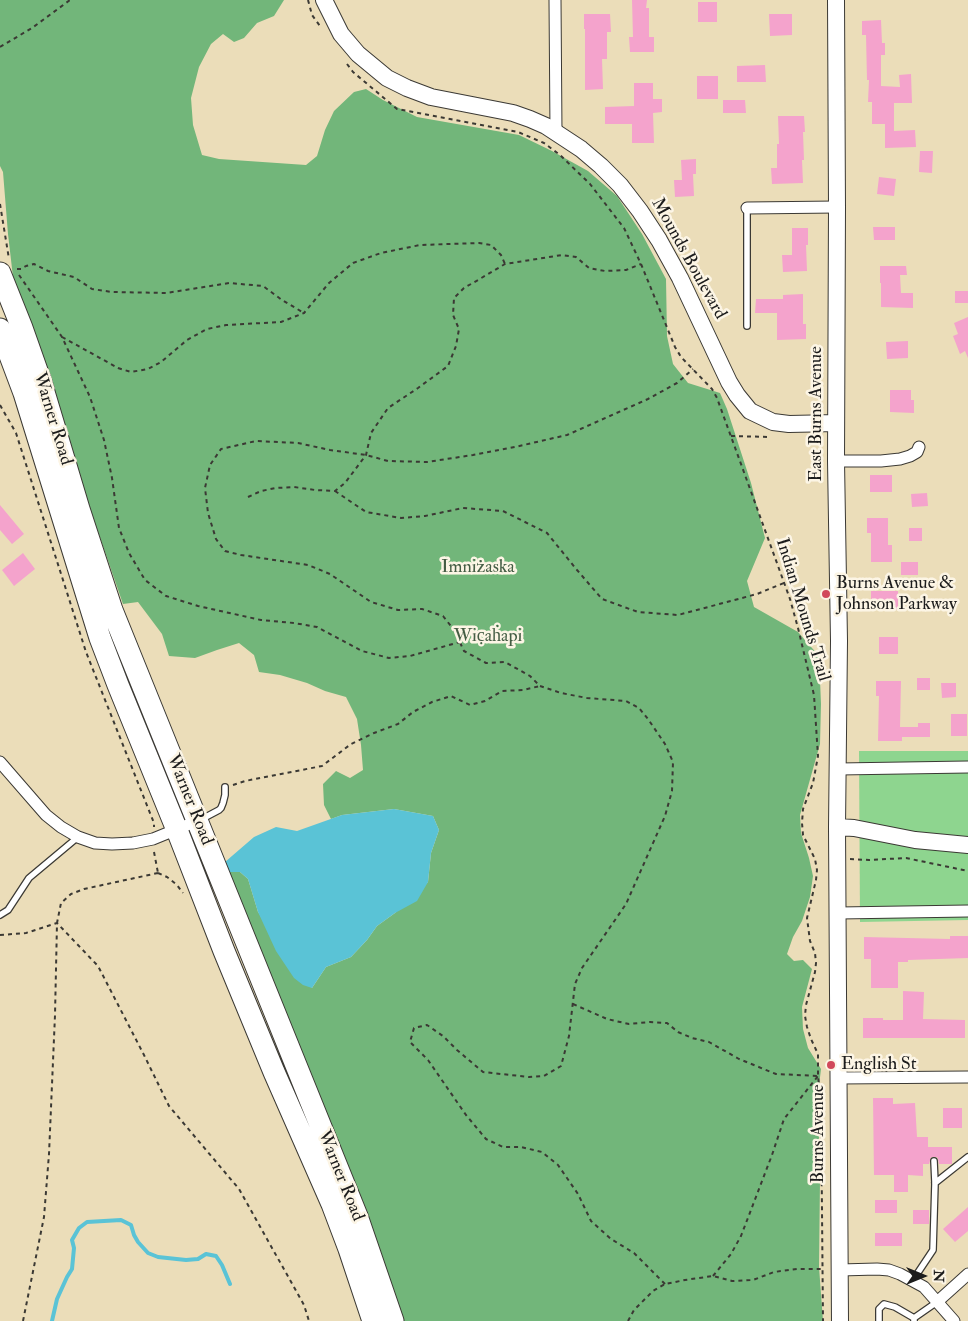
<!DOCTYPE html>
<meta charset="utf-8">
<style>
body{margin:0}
#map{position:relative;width:968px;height:1321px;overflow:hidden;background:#ebddb9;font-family:"IM FELL Double Pica",serif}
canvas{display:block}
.north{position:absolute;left:898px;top:1251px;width:50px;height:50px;-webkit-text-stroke:4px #fcf5e5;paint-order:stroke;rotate:90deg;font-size:14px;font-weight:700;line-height:20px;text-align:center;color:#1c1c1c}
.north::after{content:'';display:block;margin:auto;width:18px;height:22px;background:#1c1c1c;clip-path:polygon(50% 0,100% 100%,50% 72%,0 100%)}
</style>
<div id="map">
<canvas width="968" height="1321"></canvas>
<div class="north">N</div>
</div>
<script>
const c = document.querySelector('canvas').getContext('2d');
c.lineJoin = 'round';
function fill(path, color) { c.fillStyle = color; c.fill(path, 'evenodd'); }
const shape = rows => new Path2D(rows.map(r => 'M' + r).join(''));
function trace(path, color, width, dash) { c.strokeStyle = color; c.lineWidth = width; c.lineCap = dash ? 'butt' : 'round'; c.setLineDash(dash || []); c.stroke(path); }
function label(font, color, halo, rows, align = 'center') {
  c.font = font + ' "IM FELL Double Pica",serif'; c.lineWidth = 5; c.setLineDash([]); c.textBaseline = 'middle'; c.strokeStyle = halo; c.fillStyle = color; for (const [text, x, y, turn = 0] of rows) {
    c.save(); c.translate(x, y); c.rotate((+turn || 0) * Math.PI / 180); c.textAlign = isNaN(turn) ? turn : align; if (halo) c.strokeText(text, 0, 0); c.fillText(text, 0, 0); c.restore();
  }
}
fill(shape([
 [859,751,968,751,968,920,860,922]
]), '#8ed58f');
fill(shape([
 [0,0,284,0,274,16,257,23,244,38,234,42,223,34,211,44,199,67,191,98,193,125,202,155,219,159,306,165,317,156,325,130,334,111,354,92,366,89,383,100,417,117,519,135,552,151,588,171,617,196,642,234,666,279,667,336,673,364,688,383,720,393,727,409,751,483,765,538,747,581,754,607,798,632,819,656,821,704,820,744,800,815,801,833,809,858,813,876,810,897,802,921,793,937,787,954,794,961,803,960,812,969,802,1007,803,1029,808,1048,821,1069,818,1094,820,1180,819,1267,823,1321,403,1321,371,1228,232,884,229,872,240,872,248,879,258,912,312,988,326,967,351,957,367,940,377,926,395,913,428,882,431,853,439,830,433,816,394,809,342,815,331,819,324,805,323,784,336,771,350,778,363,770,361,745,357,719,346,697,325,691,307,683,280,675,259,672,254,655,239,643,217,650,195,658,169,656,162,634,138,602,123,604,87,500,33,330,13,277,8,234,3,172,0,166]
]), '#72b67a');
fill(shape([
 [394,809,433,816,439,830,431,853,428,882,417,901,395,913,377,926,367,940,351,957,326,967,312,988,303,985,294,978,276,951,258,912,248,879,240,872,229,872,225,862,254,837,276,827,297,831,342,815]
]), '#5ac3d6');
trace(shape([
 [52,1321,57,1299,67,1277,72,1269,74,1248,72,1240,79,1228,87,1222,121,1220,131,1225,134,1235,138,1242,148,1253,158,1257,186,1260,198,1259,206,1254,216,1256,222,1265,230,1284]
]), '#5ac3d6', 4);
fill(shape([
 [632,0,647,0,646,8,649,8,649,37,654,37,654,52,630,52,629,37,633,37],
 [698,2,717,2,717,22,698,22],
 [584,14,610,14,611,32,607,32,607,59,602,59,603,89,585,90,585,29,584,29],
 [769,14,792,14,792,35,770,36],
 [881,20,882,43,885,43,885,55,881,55,881,86,900,87,899,75,911,74,912,103,894,103,894,131,915,130,916,147,885,148,885,124,872,124,872,102,868,102,869,80,867,80,866,35,862,35,862,21],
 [765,65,766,82,737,82,737,66],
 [697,76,718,76,718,99,697,99],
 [634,83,653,83,653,99,662,99,662,112,653,113,654,143,632,143,632,124,605,124,605,107,634,106],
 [723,100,745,100,746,113,723,113],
 [778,116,804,116,805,132,803,132,804,160,802,160,803,183,772,184,771,168,777,168,777,144,779,144],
 [920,151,933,151,932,173,919,172],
 [696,159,696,174,693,174,694,196,675,197,674,180,682,180,681,160],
 [879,177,896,179,894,196,877,194],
 [873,227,895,227,895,240,874,240],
 [792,228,808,228,808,245,806,245,807,271,783,272,782,255,792,255],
 [880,266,906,266,907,275,900,275,901,293,913,293,913,308,881,307,881,283,880,283],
 [955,291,968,291,968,303,955,303],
 [803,294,803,324,806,324,806,339,777,340,777,313,755,313,756,299,783,299,783,295],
 [968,317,968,358,965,351,960,354,953,336,958,334,954,323],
 [908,341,908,358,887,359,886,342],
 [890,390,911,390,911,400,914,400,914,413,890,412],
 [870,475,892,475,892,492,870,492],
 [927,493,928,506,912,507,911,494],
 [0,505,24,534,12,544,0,530],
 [867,518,888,518,888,545,892,545,892,562,871,562,871,533,867,533],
 [909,528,922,528,922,541,909,541],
 [23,553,35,569,14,586,2,570],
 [901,562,918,562,918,575,901,575],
 [871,591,898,591,898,610,871,610],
 [879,637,898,637,898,654,879,654],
 [917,678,930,678,930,690,917,690],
 [876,681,901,681,900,727,918,727,918,723,930,723,930,737,902,737,902,741,878,741,879,696,876,696],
 [941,683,956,683,956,697,942,698],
 [951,714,967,714,967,736,951,736],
 [950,936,968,936,968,958,908,960,908,962,898,962,898,988,871,988,871,959,864,959,864,937,950,939],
 [903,991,924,992,923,1019,965,1020,965,1038,863,1038,863,1018,883,1018,883,1020,903,1020],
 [873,1098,893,1098,893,1104,915,1103,917,1137,928,1137,928,1147,952,1147,952,1164,939,1164,938,1159,937,1157,931,1157,929,1164,923,1164,923,1176,908,1175,908,1192,894,1192,894,1175,874,1175],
 [943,1108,962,1108,962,1128,943,1128],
 [875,1200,897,1200,897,1213,875,1213],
 [968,1207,968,1231,955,1242,943,1229],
 [913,1210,929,1210,929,1224,913,1224],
 [875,1233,902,1233,902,1246,875,1246]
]), '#f4a3cc');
const lane = shape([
 [747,208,747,326],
 [202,819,219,810,221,808,223,803,225,795,225,787],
 [0,915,8,910,29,878,78,837],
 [935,1183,968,1157],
 [913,1280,933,1250,935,1183,934,1161],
 [879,1321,879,1309,884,1304,895,1307,914,1318],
 [914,1321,914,1318,937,1302]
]);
const street = shape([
 [555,0,556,132],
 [747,208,837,207],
 [836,461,881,461,900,459,910,456,917,452,919,447],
 [0,762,46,815,61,827,78,837,95,843,112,844,133,843,153,839,197,821],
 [839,769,968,767],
 [839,913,968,911],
 [838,1078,968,1077],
 [840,1270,877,1269,889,1270,900,1274,924,1287,954,1321],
 [937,1302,968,1274]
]);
const secondary = shape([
 [324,0,341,34,358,54,387,78,407,88,431,97,513,113,530,119,546,126,581,149,601,166,620,185,640,211,659,240,680,278,729,382,737,395,750,411,773,422,789,424,836,423],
 [836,0,837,207,836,461,839,641,837,827,840,1321],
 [837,827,854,828,915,840,968,845]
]);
const highway = shape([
 [0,273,22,328,41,382,79,509,112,610,357,1216,393,1321],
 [0,329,24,393,100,638,118,685,177,830,224,951,274,1072,332,1204,349,1249,373,1321]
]);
trace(lane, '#3b3934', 8);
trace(street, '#3b3934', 13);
trace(secondary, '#3b3934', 18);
trace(highway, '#3b3934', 23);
trace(shape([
 [308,0,312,15,320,26],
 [0,47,32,28,70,0],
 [347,64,353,72,397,109,518,132,544,143,560,155,590,184,624,228,641,264,675,347,681,357,712,389,717,398,790,599,798,628,814,695,818,756,813,783,803,809,802,823,803,835,815,859,817,870,816,880,807,918,810,941,815,953,816,963,815,972,806,1005,805,1016,807,1027,811,1039,818,1054,818,1076,821,1101,823,1321],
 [0,204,9,259],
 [17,269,21,269,26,266,34,264,48,271,74,277,92,289,112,292,166,293,229,283,263,286,282,300,304,313],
 [19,275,62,337,90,397,104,440,112,478,119,528,129,553,145,580,166,596,198,606,261,620,294,623,317,627,362,651,389,658,410,656,460,642],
 [62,337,118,368,131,372,148,369,161,362,187,340,207,329,226,325,281,322,304,313,329,283,353,263,381,253,420,245,479,243,491,245,501,255,505,264],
 [0,405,16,433,86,652,148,808,154,823,154,827],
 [731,436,771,437],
 [335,491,366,512,401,518,425,516,463,508,503,511,547,533,577,570,602,599,638,612,678,615,757,594,784,583],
 [248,497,261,491,276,488,294,487,315,490,335,491,345,483,366,455,371,433,388,408,418,388,448,366,456,346,459,329,453,315,454,298,464,288,478,280,505,264,562,255,576,257,589,268,605,271,626,270,641,264],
 [233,785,245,781,322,766,351,744,374,733,398,724,413,712,432,702,451,696,470,705,485,701,502,691,523,690,540,686],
 [154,852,158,873],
 [850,859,869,860,906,858,968,871],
 [158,873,167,877,177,885,183,893],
 [0,935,26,933,57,923,98,966,144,1055,169,1106,239,1189,304,1305,309,1321],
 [573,1004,607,1019,629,1024,650,1022,667,1023,678,1032,692,1038,709,1042,739,1059,776,1074,818,1076],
 [713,1276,731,1254,741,1236,772,1155,784,1119,818,1076],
 [665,1284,634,1253,611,1239,591,1221,578,1194,558,1165,542,1152,521,1147,503,1147,486,1139,466,1115,428,1060,410,1042,414,1028,427,1025,443,1036,457,1050,483,1072,529,1077,544,1076,561,1066,569,1036,575,984,582,968,626,904,665,816,672,791,673,762,665,744,648,719,639,708,626,701,587,698,561,693,540,686,530,676,505,662,486,663,464,651,454,630,443,616,422,609,398,610,371,602,330,574,308,565,241,555,225,551,216,539,208,513,205,488,210,465,221,449,256,441,298,443,330,450,366,455,388,461,427,462,473,455,515,447,567,435,648,399,677,383,693,369],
 [23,1321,44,1217,49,1154,55,1015,57,923,61,903,71,894,84,889,158,873],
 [628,1321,634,1310,653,1291,665,1284,685,1280,713,1276,732,1281,753,1280,774,1272,797,1269,821,1269]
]), '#3b3934', 2, [4, 4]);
trace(lane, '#fff', 5.5);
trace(street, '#fff', 11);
trace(secondary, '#fff', 16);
trace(highway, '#fff', 21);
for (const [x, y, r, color] of [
 [826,594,5,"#d1495b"],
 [831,1065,5,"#d1495b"]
]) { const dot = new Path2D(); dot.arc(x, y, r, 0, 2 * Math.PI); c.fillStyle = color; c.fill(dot); trace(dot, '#fcf5e5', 2); }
label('18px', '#1c1c1c', '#fcf5e5', [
 ["Mounds Boulevard",688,259,61],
 ["East Burns Avenue",817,414,-90],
 ["Warner Road",52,419,73],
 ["Indian Mounds Trail",802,610,73],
 ["Warner Road",189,800,68],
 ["Burns Avenue",819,1134,-90],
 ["Warner Road",340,1176,68]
]);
label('18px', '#445d44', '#fcf5e5', [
 ["Imniżaska",478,568],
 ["Wic̣aḣapi",488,637]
]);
label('18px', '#1c1c1c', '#fcf5e5', [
 ["Burns Avenue &",836,584],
 ["Johnson Parkway",836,605],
 ["English St",841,1065]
], 'left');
</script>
